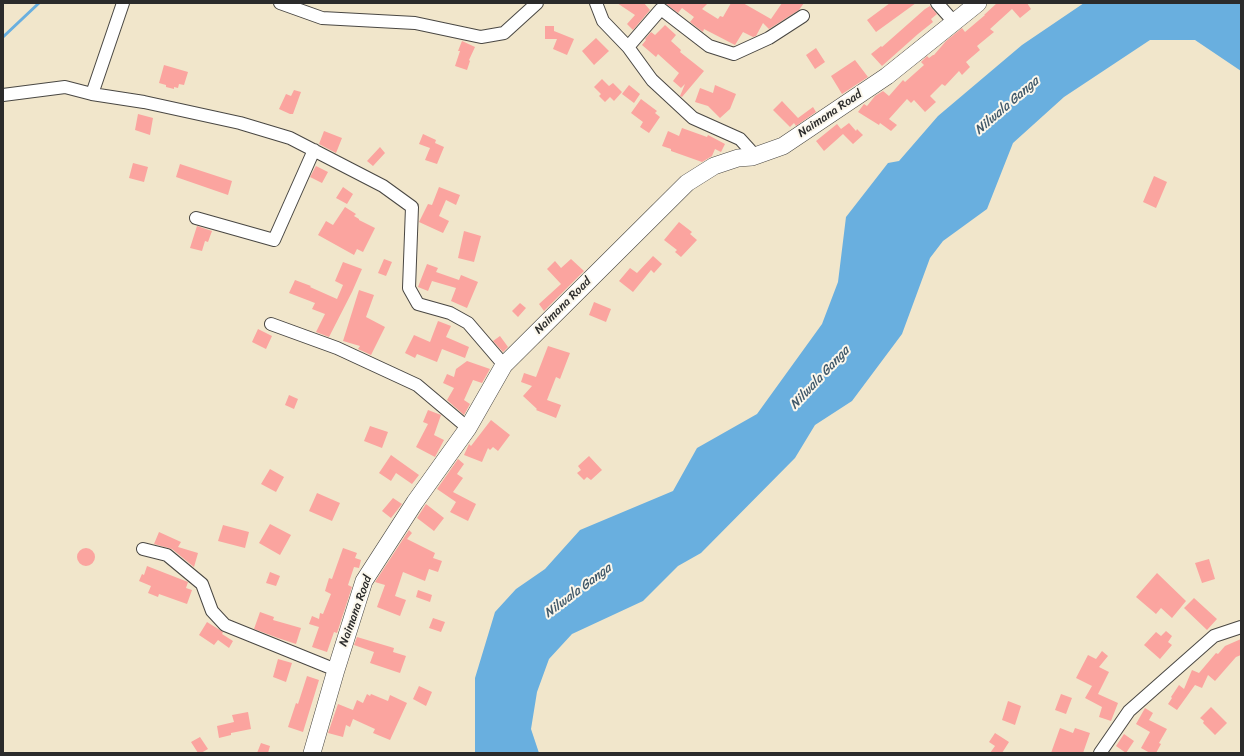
<!DOCTYPE html>
<style>
body{margin:0}
#map{position:relative;width:1244px;height:756px;overflow:hidden;background:#f1e6cb;font-family:Sriracha,sans-serif}
canvas{display:block}
.frame{position:absolute;inset:0;border:4px solid #2b2b2b;pointer-events:none}
</style>
<div id="map">
<canvas width="1244" height="756"></canvas>
<div class="frame"></div>
</div>
<script>
const c = document.querySelector('canvas').getContext('2d');
c.lineJoin = 'round';
function fill(path, color) { c.fillStyle = color; c.fill(path, 'evenodd'); }
const shape = rows => new Path2D(rows.map(r => 'M' + r).join(''));
function trace(path, color, width, dash) { c.strokeStyle = color; c.lineWidth = width; c.lineCap = dash ? 'butt' : 'round'; c.setLineDash(dash || []); c.stroke(path); }
function label(font, color, halo, rows, align = 'center') {
  c.font = font + ' Sriracha,sans-serif'; c.lineWidth = 4; c.setLineDash([]); c.textBaseline = 'middle'; c.strokeStyle = halo; c.fillStyle = color; for (const [text, x, y, turn = 0] of rows) {
    c.save(); c.translate(x, y); c.rotate((+turn || 0) * Math.PI / 180); c.textAlign = isNaN(turn) ? turn : align; if (halo) c.strokeText(text, 0, 0); c.fillText(text, 0, 0); c.restore();
  }
}
fill(shape([
 [1084,3,1241,3,1241,71,1195,40,1150,40,1064,97,1013,143,987,209,943,241,930,258,902,334,852,401,815,425,795,458,701,553,678,566,643,601,572,634,549,659,537,692,531,729,539,753,475,753,475,678,495,612,516,589,545,569,580,530,673,491,697,448,757,414,822,324,838,282,846,217,888,163,899,161,938,116,1022,45]
]), '#69afdf');
trace(shape([
 [3,37,39,3]
]), '#69afdf', 3);
fill(shape([
 [617,3,644,3,650,10,633,30,627,24,635,15],
 [665,3,708,3,702,9,718,19,720,16,723,17,731,3,743,3,771,19,782,3,804,3,799,10,769,29,763,23,756,36,753,37,743,32,735,45,704,29,703,32,690,22,694,17,682,8,678,13],
 [890,3,916,3,876,32,867,20],
 [997,3,1027,3,1031,9,1020,18,1012,9,990,29,994,32,977,46,980,50,966,62,970,67,962,75,959,71,945,86,942,84,930,96,936,102,925,112,914,100,911,103,907,99,889,119,897,125,891,131,880,123,879,125,858,112,864,104,867,106,875,96,883,91,889,96,903,80,905,82,924,65,921,62,927,56,929,58,933,55,934,55,946,41,962,28,965,32,985,15,984,15],
 [930,6,937,14,931,19,933,22,918,34,882,66,871,54,881,46,882,47,925,9],
 [665,25,676,35,671,41,681,50,680,52,704,71,682,97,680,96,685,84,681,88,673,81,679,73,658,54,656,57,642,45,646,40,645,39,651,32,655,35],
 [545,26,554,26,554,31,574,39,567,55,553,49,557,39,545,39],
 [596,38,609,51,594,65,582,51],
 [462,41,475,47,469,60,470,61,467,70,455,66,460,51,458,51],
 [816,48,825,62,815,69,806,55],
 [855,60,868,77,842,94,831,76],
 [164,65,188,72,184,85,179,84,178,88,174,87,174,89,166,87,166,85,159,83],
 [602,79,609,86,613,83,622,92,614,101,610,97,605,102,599,96,601,94,594,87],
 [629,85,640,94,634,103,622,94],
 [715,85,736,94,730,109,720,118,708,106,695,102,700,88,713,93],
 [294,90,301,92,293,114,290,114,279,109,286,94,291,96],
 [641,99,657,111,655,113,660,117,649,133,640,127,643,122,631,113],
 [782,101,798,118,813,107,816,112,796,126,794,123,790,127,773,110],
 [138,114,153,118,150,135,135,130],
 [849,123,856,131,857,129,863,135,853,144,843,134,824,151,816,141,837,124,841,129],
 [682,128,707,137,708,135,725,144,721,152,715,149,712,156,702,162,671,151,671,149,662,146,668,131,679,136],
 [324,131,342,138,336,153,319,144],
 [423,134,436,140,435,143,444,147,437,164,425,160,430,148,419,144],
 [380,147,385,153,373,166,367,161],
 [133,163,148,167,144,182,129,178],
 [180,164,232,181,228,195,176,177],
 [316,166,328,172,322,183,310,177],
 [1154,176,1167,182,1156,208,1143,202],
 [343,187,353,194,347,204,336,198],
 [439,187,460,195,456,205,446,200,439,216,449,221,443,233,419,222,428,204,432,205],
 [345,207,356,214,354,216,359,219,359,220,375,228,363,252,357,249,354,255,318,235,326,221,333,225],
 [679,222,692,232,690,234,697,240,681,257,675,252,677,250,664,240],
 [197,226,212,231,208,242,205,241,202,251,190,248],
 [464,231,481,236,474,262,458,258],
 [653,256,662,264,654,273,651,270,633,292,619,281,630,268,637,273],
 [384,259,392,262,386,276,378,273],
 [571,259,584,271,544,311,539,304,561,284,547,269,555,261,561,268],
 [343,262,362,269,352,292,329,337,316,332,325,314,312,309,315,303,289,293,295,280,311,286,310,287,337,299,343,285,335,281],
 [427,264,438,268,436,272,459,280,461,275,478,282,467,308,451,301,456,288,432,281,428,291,418,287],
 [359,290,374,295,366,317,385,327,371,355,358,349,360,346,343,341],
 [594,302,611,309,606,322,589,315],
 [520,303,526,308,518,317,512,311],
 [438,321,451,326,446,337,469,347,465,358,442,349,437,362,417,354,415,358,405,353,414,335,430,342],
 [258,329,272,336,266,349,252,342],
 [500,336,508,347,503,352,493,341],
 [548,346,570,353,560,379,556,377,547,400,561,405,556,418,536,410,537,409,523,396,532,386,521,382,524,373,536,377],
 [467,361,490,369,482,383,473,380,464,400,470,404,464,415,447,400,454,388,443,383,447,374,454,377,456,369],
 [289,395,298,399,294,409,285,405],
 [428,410,441,415,434,435,444,440,435,457,416,447,428,424,423,422],
 [491,420,510,435,498,451,493,447,490,450,488,448,482,462,464,455,469,444,471,446],
 [370,426,388,432,382,448,364,441],
 [391,455,419,475,412,484,396,473,391,481,379,473],
 [589,456,602,470,591,480,587,477,584,480,577,473,581,470,578,466],
 [458,459,464,464,457,474,463,478,453,492,476,504,468,521,450,512,456,502,437,489],
 [270,469,284,477,276,492,261,484],
 [317,493,340,503,332,521,309,511],
 [393,498,402,504,391,518,382,511],
 [426,504,444,518,434,531,417,518],
 [270,524,291,535,280,555,259,543],
 [223,525,249,532,245,548,218,541],
 [409,530,412,533,407,539,435,553,433,558,442,561,438,572,429,569,425,581,403,572,395,596,406,600,400,616,377,607,385,585,375,582],
 [159,532,181,542,178,547,198,553,194,567,172,549,154,544],
 '77 557a9 9 0 1 1 18 0a9 9 0 1 1-18 0Z',
 [343,548,357,553,355,558,361,560,359,568,354,567,348,585,352,587,337,633,334,632,327,652,312,647,319,627,309,624,312,616,319,619,320,613,323,614,331,594,325,591,329,578,332,579],
 [1209,559,1215,579,1202,583,1195,563],
 [147,566,188,582,186,588,192,590,187,604,159,594,158,597,148,593,151,586,139,581,142,574,144,575],
 [270,572,280,576,276,586,266,583],
 [1157,573,1186,601,1172,618,1161,608,1156,614,1136,597],
 [418,590,432,595,430,602,416,597],
 [1194,598,1217,619,1207,630,1184,608],
 [260,612,274,617,273,620,301,628,296,644,278,638,254,629],
 [433,618,445,622,441,632,429,628],
 [207,622,223,632,222,634,233,641,229,648,218,640,214,645,199,635],
 [1166,631,1172,636,1168,642,1172,645,1160,659,1144,645,1156,632,1161,636],
 [357,637,394,648,393,652,406,656,400,673,370,663,374,652,354,645],
 [1241,639,1241,655,1236,657,1215,681,1208,675,1202,688,1195,685,1177,710,1168,704,1172,698,1171,697,1179,685,1184,689,1192,670,1199,673,1216,653,1218,654,1225,646],
 [1102,651,1108,656,1099,667,1109,672,1098,694,1118,703,1111,721,1099,717,1102,707,1085,698,1092,686,1076,678,1088,655,1096,659],
 [278,659,292,663,286,682,273,677],
 [307,676,319,680,303,732,288,727,296,703,298,704],
 [419,686,432,692,426,706,413,699],
 [367,694,370,696,371,694,388,701,390,695,407,703,390,740,373,733,375,729,353,719,350,727,346,725,343,737,328,733,338,704,353,710,357,700,363,703],
 [1061,694,1072,698,1066,714,1055,710],
 [1008,701,1021,706,1015,725,1002,720],
 [1211,707,1227,723,1215,735,1203,723,1204,721,1200,718],
 [1145,708,1153,713,1149,720,1167,729,1159,743,1161,744,1156,753,1150,753,1141,748,1150,732,1136,724],
 [248,712,251,729,231,733,231,735,219,738,217,726,234,722,232,715],
 [1060,728,1073,733,1075,728,1090,733,1083,753,1051,753],
 [995,733,1009,742,1002,753,990,753,995,746,989,742],
 [1124,734,1134,741,1126,753,1116,746],
 [200,737,208,749,201,753,198,753,191,742],
 [261,743,270,746,268,753,257,753]
]), '#fba49f');
const street = shape([
 [280,3,322,18,415,23,481,37,504,33,537,3],
 [596,3,603,21,628,47,652,80,693,118,740,139,750,150,752,157],
 [937,3,954,22],
 [628,47,661,9,709,46,734,54,769,38,803,16],
 [92,94,123,3],
 [3,95,65,87,92,94,144,102,240,123,290,138,383,186,412,207,409,288,418,304,450,313,468,323,504,365],
 [196,218,274,240,314,150],
 [271,324,337,348,417,385,468,428],
 [143,549,167,555,202,584,212,611,225,625,336,670],
 [1100,753,1129,711,1214,636,1241,627]
]);
const secondary = shape([
 [312,753,336,670,364,581,415,502,468,428,504,365,687,183,714,166,738,158,752,157,783,146,887,76,978,3]
]);
trace(street, '#494743', 14);
trace(secondary, '#494743', 18);
trace(street, '#fff', 12);
trace(secondary, '#fff', 17);
label('12px', '#2b2b2b', '#fbf7ec', [
 ["Naimana Road",830,114,-34],
 ["Naimana Road",563,306,-45],
 ["Naimana Road",356,611,-70]
]);
label('italic 13px', '#41596a', '#fbf7ec', [
 ["Nilwala Ganga",1007,106,-41],
 ["Nilwala Ganga",820,378,-47],
 ["Nilwala Ganga",578,591,-37]
]);
</script>
